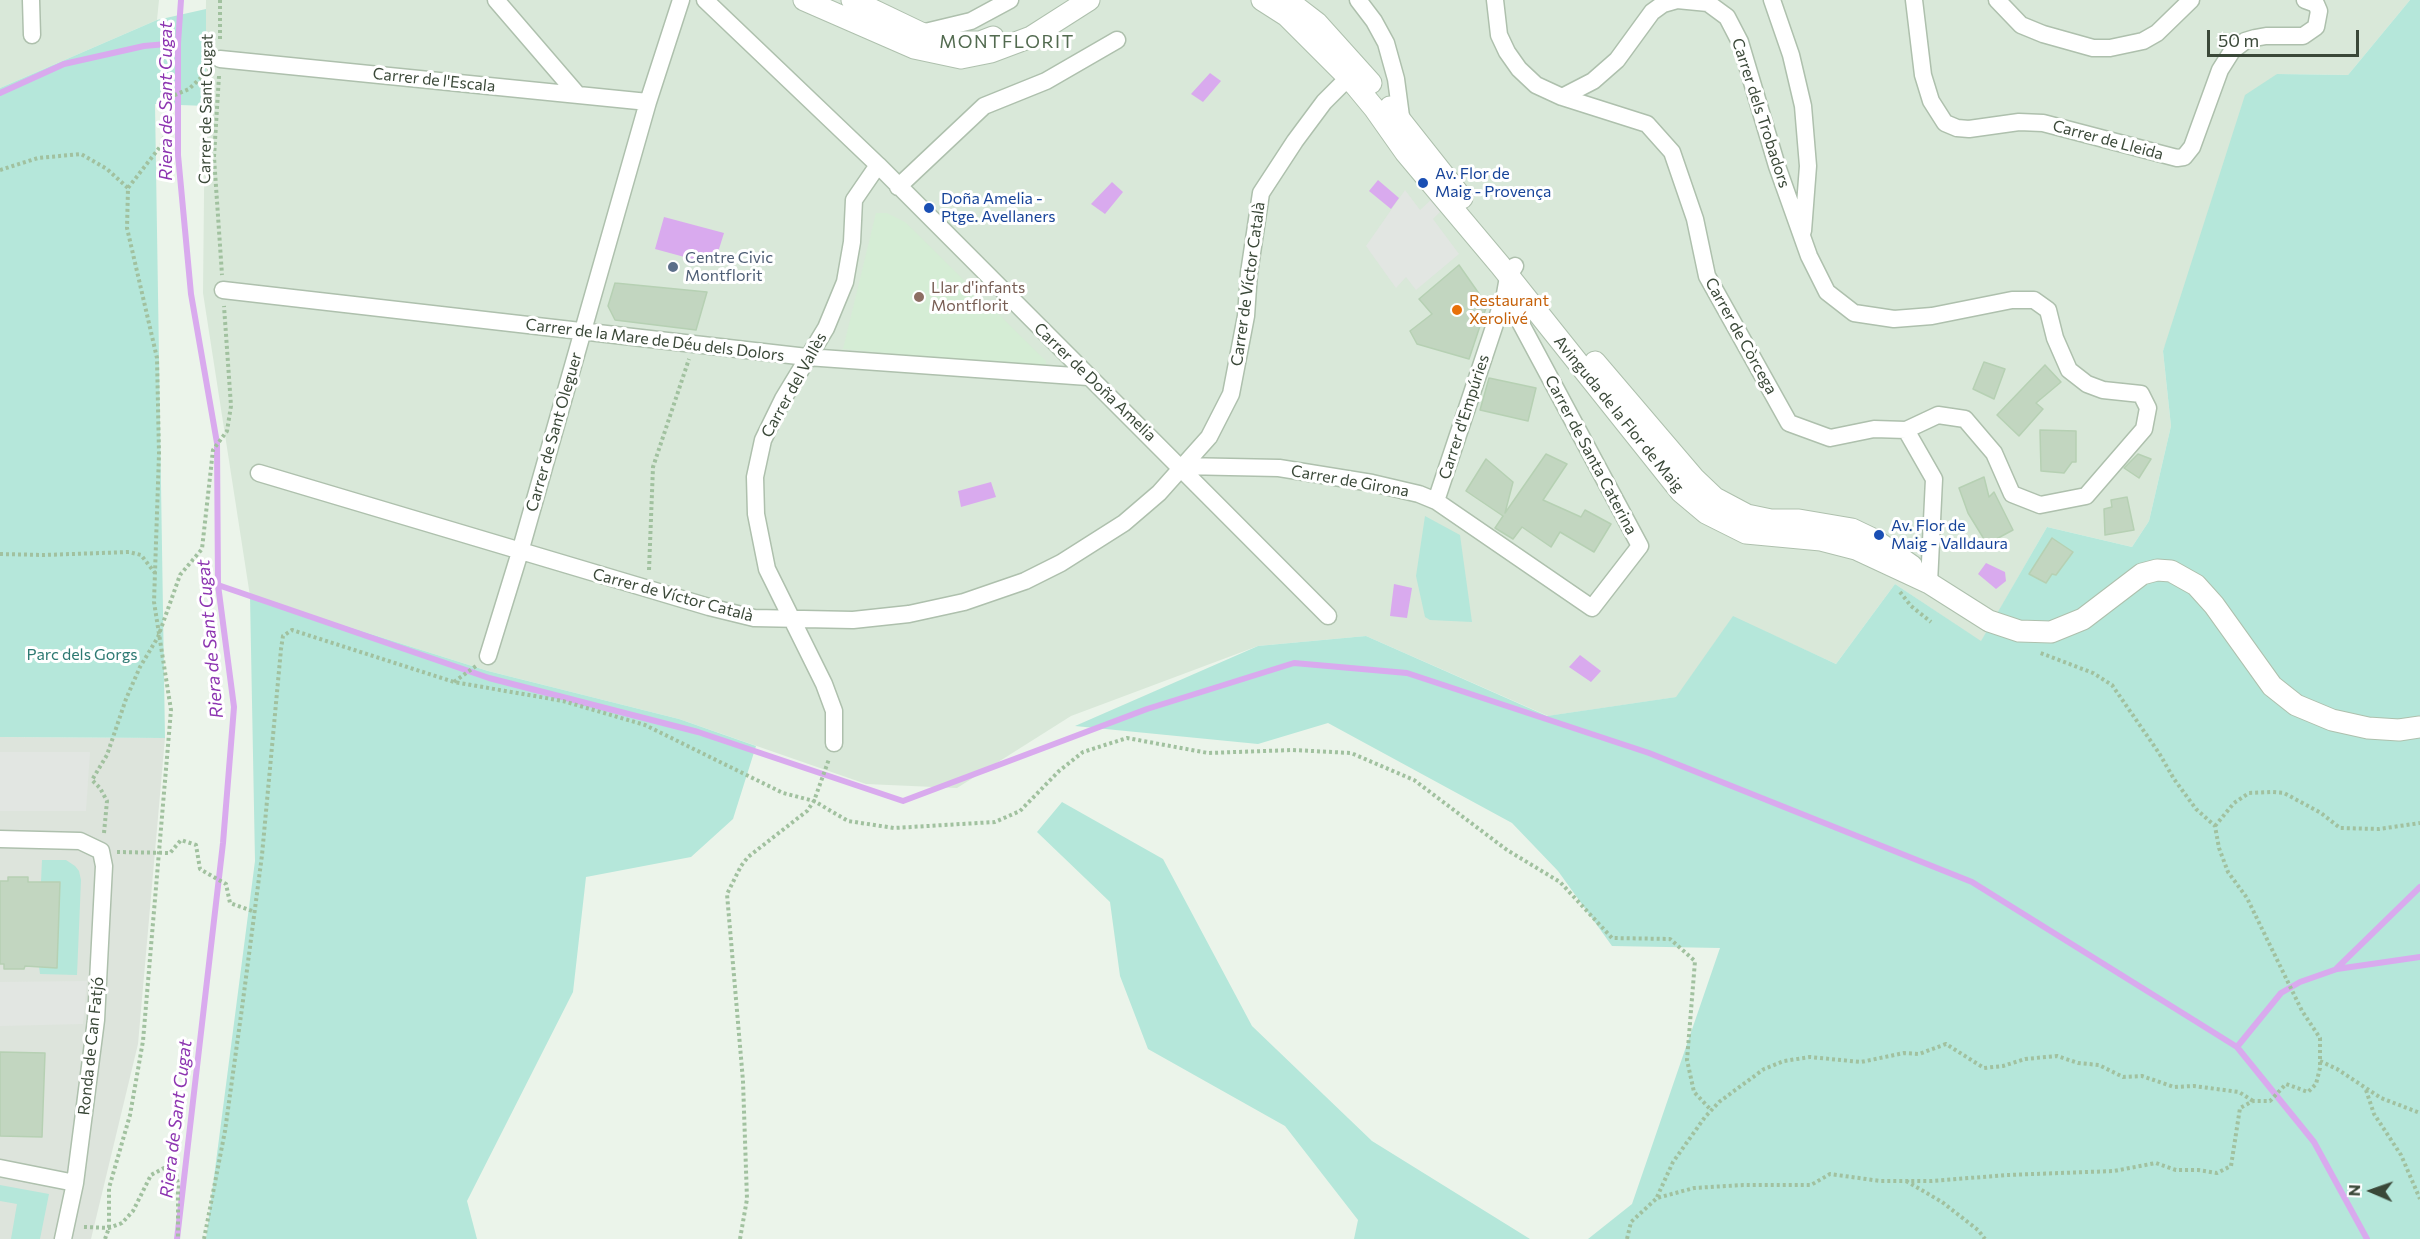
<!DOCTYPE html>
<meta charset="utf-8">
<style>
body{margin:0}
#map{position:relative;width:2420px;height:1239px;overflow:hidden;background:#ebf4ea;font-family:Commissioner,sans-serif}
canvas{display:block}
.north{position:absolute;left:2342px;top:1161px;width:60px;height:60px;-webkit-text-stroke:4px #fff;paint-order:stroke;rotate:272deg;font-size:16px;font-weight:700;line-height:24px;text-align:center;color:#3a4838}
.north::after{content:'';display:block;margin:auto;width:21px;height:27px;background:#3a4838;clip-path:polygon(50% 0,100% 100%,50% 72%,0 100%)}
.scale{position:absolute;left:2207px;top:30px;width:152px;height:27px;box-sizing:border-box;border:3px solid #3a4838;border-top:0;padding-left:8px;font-size:18px;line-height:21px;white-space:nowrap;color:#3a4838;-webkit-text-stroke:4px #fff;paint-order:stroke}
</style>
<div id="map">
<canvas width="2420" height="1239"></canvas>
<div class="north">N</div>
<div class="scale">50 m</div>
</div>
<script>
const c = document.querySelector('canvas').getContext('2d');
c.lineJoin = 'round';
function fill(path, color) { c.fillStyle = color; c.fill(path, 'evenodd'); }
const shape = rows => new Path2D(rows.map(r => 'M' + r).join(''));
function trace(path, color, width, dash) { c.strokeStyle = color; c.lineWidth = width; c.lineCap = dash ? 'butt' : 'round'; c.setLineDash(dash || []); c.stroke(path); }
function label(font, color, halo, rows, align = 'center') {
  c.font = font + ' Commissioner,sans-serif'; c.lineWidth = 6; c.setLineDash([]); c.textBaseline = 'middle'; c.strokeStyle = halo; c.fillStyle = color; for (const [text, x, y, turn = 0] of rows) {
    c.save(); c.translate(x, y); c.rotate((+turn || 0) * Math.PI / 180); c.textAlign = isNaN(turn) ? turn : align; if (halo) c.strokeText(text, 0, 0); c.fillText(text, 0, 0); c.restore();
  }
}
fill(shape([
 [0,0,159,0,157,20,0,88],
 [206,0,2410,0,2348,75,2277,74,2163,351,2171,426,2149,521,2132,547,2047,527,1981,642,1895,584,1836,664,1733,617,1677,697,1548,716,1366,636,1258,646,1071,716,957,788,866,784,679,719,488,671,250,596,203,293]
]), '#d9e8d9');
fill(shape([
 [0,737,165,738,138,1044,91,1239,0,1239]
]), '#dde4dc');
fill(shape([
 [876,213,887,213,905,222,1046,361,1045,368,843,349]
]), '#d5edd5');
fill(shape([
 [2410,0,2420,0,2420,1239,1588,1239,1632,1204,1720,948,1612,946,1558,871,1512,823,1328,723,1258,744,1075,726,1258,646,1366,636,1547,716,1676,697,1733,616,1836,664,1895,584,1981,641,2047,527,2132,547,2149,521,2171,426,2163,351,2245,95,2277,74,2348,75],
 [206,9,206,106,155,104,165,738,0,737,0,88,157,20],
 [1425,516,1460,535,1472,622,1430,620,1425,617,1416,576],
 [250,596,488,671,679,719,756,746,733,819,691,857,586,877,573,992,467,1201,477,1239,206,1239,255,861],
 [1062,802,1163,859,1252,1026,1372,1141,1530,1239,1354,1239,1358,1220,1285,1126,1148,1049,1120,976,1110,902,1037,832],
 [42,860,66,860,75,866,79,871,81,880,77,975,40,974,39,967,57,967,60,882,41,882],
 [0,1185,49,1194,40,1239,11,1239,17,1204,0,1201]
]), '#b5e7da');
fill(shape([
 [1405,190,1420,210,1435,196,1445,207,1433,219,1459,254,1416,290,1406,277,1396,288,1366,246],
 [0,752,90,752,86,811,0,811],
 [87,981,83,1024,0,1026,0,982]
]), '#e2e6e2');
fill(shape([
 [1210,73,1221,81,1203,102,1191,94],
 [1378,180,1399,198,1391,209,1369,191],
 [1112,182,1123,192,1105,214,1091,204],
 [664,217,724,233,714,265,655,249],
 [991,482,996,497,961,507,958,491],
 [1986,563,2005,572,2006,581,1996,589,1978,574],
 [1394,584,1412,588,1407,618,1390,616],
 [1580,655,1601,671,1591,682,1569,667]
]), '#d9aaee');
trace(shape([
 [0,93,64,64,144,46,178,43],
 [218,585,489,678,698,732,903,801,1147,709,1294,663,1407,673,1649,753,1972,882,2237,1047,2314,1142,2367,1239],
 [2337,968,2420,887],
 [2237,1047,2281,993,2300,982,2337,969,2420,957],
 [177,1239,223,843,234,707,218,585,217,443,191,294,178,155,178,43,181,0]
]), '#d9aaee', 6);
const building = shape([
 [1459,265,1487,305,1469,359,1417,344,1410,331,1432,314,1419,299,1459,265],
 [615,283,707,292,696,330,615,320,608,306,615,283],
 [1984,362,2005,369,1994,399,1973,389,1984,362],
 [2045,365,2061,382,2036,403,2043,409,2019,436,1997,415,2045,365],
 [1489,378,1536,388,1528,421,1480,410,1489,378],
 [2040,430,2076,431,2076,462,2072,462,2064,473,2041,471,2040,430],
 [1546,454,1567,464,1543,500,1581,517,1585,510,1611,524,1594,552,1560,532,1551,547,1522,527,1513,539,1495,528,1503,516,1466,491,1486,459,1513,482,1505,513,1546,454],
 [2138,454,2151,459,2139,478,2124,468,2138,454],
 [1984,477,1989,497,1994,492,2013,530,1987,544,1968,513,1959,488,1984,477],
 [2127,497,2134,530,2105,535,2104,509,2112,507,2111,500,2127,497],
 [2052,538,2073,552,2056,575,2052,574,2046,583,2029,574,2052,538],
 [8,877,28,877,28,882,60,882,57,968,25,966,24,969,4,969,4,964,0,964,0,881,8,881,8,877],
 [0,1052,45,1053,42,1137,0,1136,0,1052]
]);
fill(building, '#c2d6c0');
trace(building, '#b6d0b3', 1.5);
const minor = shape([
 [31,0,32,35],
 [496,0,577,94],
 [705,0,878,165,1328,616],
 [1358,0,1374,21,1386,43,1396,79,1402,124],
 [1495,0,1499,35,1507,52,1519,69,1536,85,1562,97,1647,124,1672,152,1695,219,1707,276,1789,423,1830,438,1874,429,1906,430,1934,479,1929,583],
 [1772,0,1791,55,1803,106,1808,166,1803,231],
 [1914,0,1923,75,1931,101,1945,123,1957,128,1969,129,2019,122,2043,123,2177,158,2184,157,2192,147,2220,70,2232,51,2245,41,2255,38,2266,36,2303,36,2316,27,2319,11,2316,4,2305,0],
 [1997,0,2021,25,2043,34,2093,48,2110,48,2143,41,2157,33,2191,0],
 [921,33,971,21,1010,0],
 [220,59,648,102],
 [1562,97,1593,81,1617,60,1652,12,1663,4,1677,0,1708,3,1727,17,1740,42,1777,166,1809,256,1827,292,1854,313,1894,319,1932,316,2012,300,2034,300,2048,310,2055,338,2069,370,2087,384,2103,390,2141,394,2148,408,2144,429,2086,496,2040,505,2012,494,1994,453,1965,419,1938,415,1906,430],
 [898,187,984,106,1046,81,1117,40],
 [223,290,807,357,1088,377],
 [1181,466,1279,468,1372,483,1419,494,1436,501,1592,608,1640,546,1505,294],
 [259,473,709,607,754,618,853,620,909,614,964,602,1025,581,1061,563,1124,523,1159,493,1209,437,1231,394,1246,316,1249,273,1261,193,1295,141,1324,102,1341,85,1360,76],
 [1436,501,1505,294,1508,277,1515,266],
 [488,656,520,552,648,102,681,0],
 [834,743,834,711,824,684,767,569,756,514,755,477,763,440,783,399,826,328,845,282,852,242,854,200,878,165],
 [0,839,80,841,101,851,104,866,96,1020,75,1183,63,1239],
 [0,1168,75,1183]
]);
const tertiary = shape([
 [804,0,914,48,961,58,991,52,1031,37,1089,0],
 [852,0,921,33,946,42,980,42,993,37],
 [1262,0,1287,16,1350,79,1374,108,1405,152,1500,265,1681,492,1706,513,1746,533,1821,540,1856,549,1929,583,1989,621,2019,631,2051,632,2083,619,2142,574,2157,570,2171,571,2196,585,2214,605,2272,686,2296,705,2332,720,2368,728,2399,730,2420,727],
 [1287,0,1317,23,1371,83],
 [1390,107,1462,198],
 [1595,362,1694,478,1715,498,1747,515,1771,520,1799,520,1852,529,1875,540,1912,566]
]);
trace(minor, '#aec0ad', 19);
trace(tertiary, '#aec0ad', 23);
trace(shape([
 [220,0,220,41],
 [219,76,214,157,222,275],
 [0,170,38,158,81,154,107,169,128,188],
 [0,554,44,555,129,552,141,555,155,573],
 [649,570,653,467,689,359],
 [1900,592,1911,606,1931,622],
 [454,682,476,666],
 [2215,826,2234,803,2249,793,2272,792,2284,793,2321,813,2340,828,2379,829,2420,823],
 [104,833,107,801,100,788,92,780,107,755,126,699,140,667,158,637,180,575,202,549,213,450,227,431,231,406,224,306],
 [117,852,170,853,181,840,196,845,200,869,226,884,230,903,255,912],
 [2320,1061,2337,1069,2381,1098,2420,1113],
 [2366,1090,2374,1114,2401,1155,2420,1199],
 [1906,1181,1942,1202,1978,1230,1985,1239],
 [1657,1197,1673,1162,1705,1117,1719,1102,1764,1069,1784,1061,1810,1057,1861,1062,1904,1053,1919,1054,1946,1044,1984,1068,2003,1066,2025,1059,2057,1056,2078,1063,2099,1065,2123,1077,2142,1076,2174,1087,2194,1086,2239,1092,2253,1101],
 [84,1227,109,1228,122,1223,133,1211,151,1175,164,1168,175,1169,178,1184,178,1239],
 [105,1239,109,1228,109,1188,130,1115,143,1041,171,710,154,602,159,454,157,358,127,228,128,188,163,143,170,97,189,89,209,70],
 [204,1239,225,1131,242,1008,262,855,281,649,283,636,292,630,454,682,563,701,645,725,783,793,814,801,848,821,894,828,995,822,1020,811,1059,771,1083,752,1127,738,1208,753,1293,750,1351,753,1414,780,1507,850,1560,882,1612,938,1670,939,1695,961,1687,1060,1694,1092,1711,1110],
 [740,1239,747,1199,743,1081,727,894,741,866,748,857,807,811,814,801,829,759],
 [1627,1239,1631,1222,1657,1198,1694,1188,1743,1185,1811,1185,1830,1174,1880,1181,1932,1181,2007,1175,2114,1171,2156,1163,2176,1170,2198,1170,2217,1173,2231,1166,2240,1108,2253,1101,2270,1101,2286,1084,2308,1092,2316,1084,2320,1068,2320,1038,2302,1011,2247,898,2228,872,2219,848,2215,826,2196,809,2174,779,2159,753,2112,685,2093,673,2038,652]
]), '#a1c19f', 4, [3, 3]);
trace(minor, '#fff', 16);
trace(tertiary, '#fff', 21);
for (const [x, y, r, color] of [
 [1423,183,6,"#1a4fb4"],
 [929,208,6,"#1a4fb4"],
 [673,267,6,"#5c6f8a"],
 [919,297,6,"#8d6e63"],
 [1457,310,6,"#e8710a"],
 [1879,535,6,"#1a4fb4"]
]) { const dot = new Path2D(); dot.arc(x, y, r, 0, 2 * Math.PI); c.fillStyle = color; c.fill(dot); trace(dot, '#fff', 2); }
label('16px', '#3a4838', '#fff', [
 ["Carrer de l'Escala",434,80,6],
 ["Carrer de Sant Cugat",206,109,-89],
 ["Carrer dels Trobadors",1761,113,72],
 ["Carrer de Lleida",2108,140,15],
 ["Carrer de Víctor Català",1248,284,-82],
 ["Carrer de Còrcega",1741,336,61],
 ["Carrer de la Mare de Déu dels Dolors",655,340,7],
 ["Carrer de Doña Amelia",1095,382,44],
 ["Carrer del Vallès",794,385,-61],
 ["Avinguda de la Flor de Maig",1619,414,51],
 ["Carrer d'Empúries",1464,417,-72],
 ["Carrer de Sant Oleguer",554,432,-74],
 ["Carrer de Santa Caterina",1591,455,62],
 ["Carrer de Girona",1350,481,10],
 ["Carrer de Víctor Català",673,595,15],
 ["Ronda de Can Fatjó",91,1046,-84]
]);
label('16px', '#164399', '#fff', [
 ["Av. Flor de",1435,174],
 ["Maig - Provença",1435,192],
 ["Doña Amelia -",941,199],
 ["Ptge. Avellaners",941,217],
 ["Av. Flor de",1891,526],
 ["Maig - Valldaura",1891,544]
], 'left');
label('16px', '#4e5e75', '#fff', [
 ["Centre Civic",685,258],
 ["Montflorit",685,276]
], 'left');
label('16px', '#785e54', '#fff', [
 ["Llar d'infants",931,288],
 ["Montflorit",931,306]
], 'left');
label('16px', '#c56008', '#fff', [
 ["Restaurant",1469,301],
 ["Xerolivé",1469,319]
], 'left');
label('16px', '#2d7972', '#fff', [
 ["Parc dels Gorgs",82,655]
]);
c.letterSpacing = '1.5px';
label('18px', '#536b50', '#fff', [
 ["MONTFLORIT",1007,42]
]);
c.letterSpacing = '0px';
label('italic 18px', '#8d35b1', '#fff', [
 ["Riera de Sant Cugat",166,101,-90],
 ["Riera de Sant Cugat",210,639,-95],
 ["Riera de Sant Cugat",176,1119,-83]
]);
</script>
